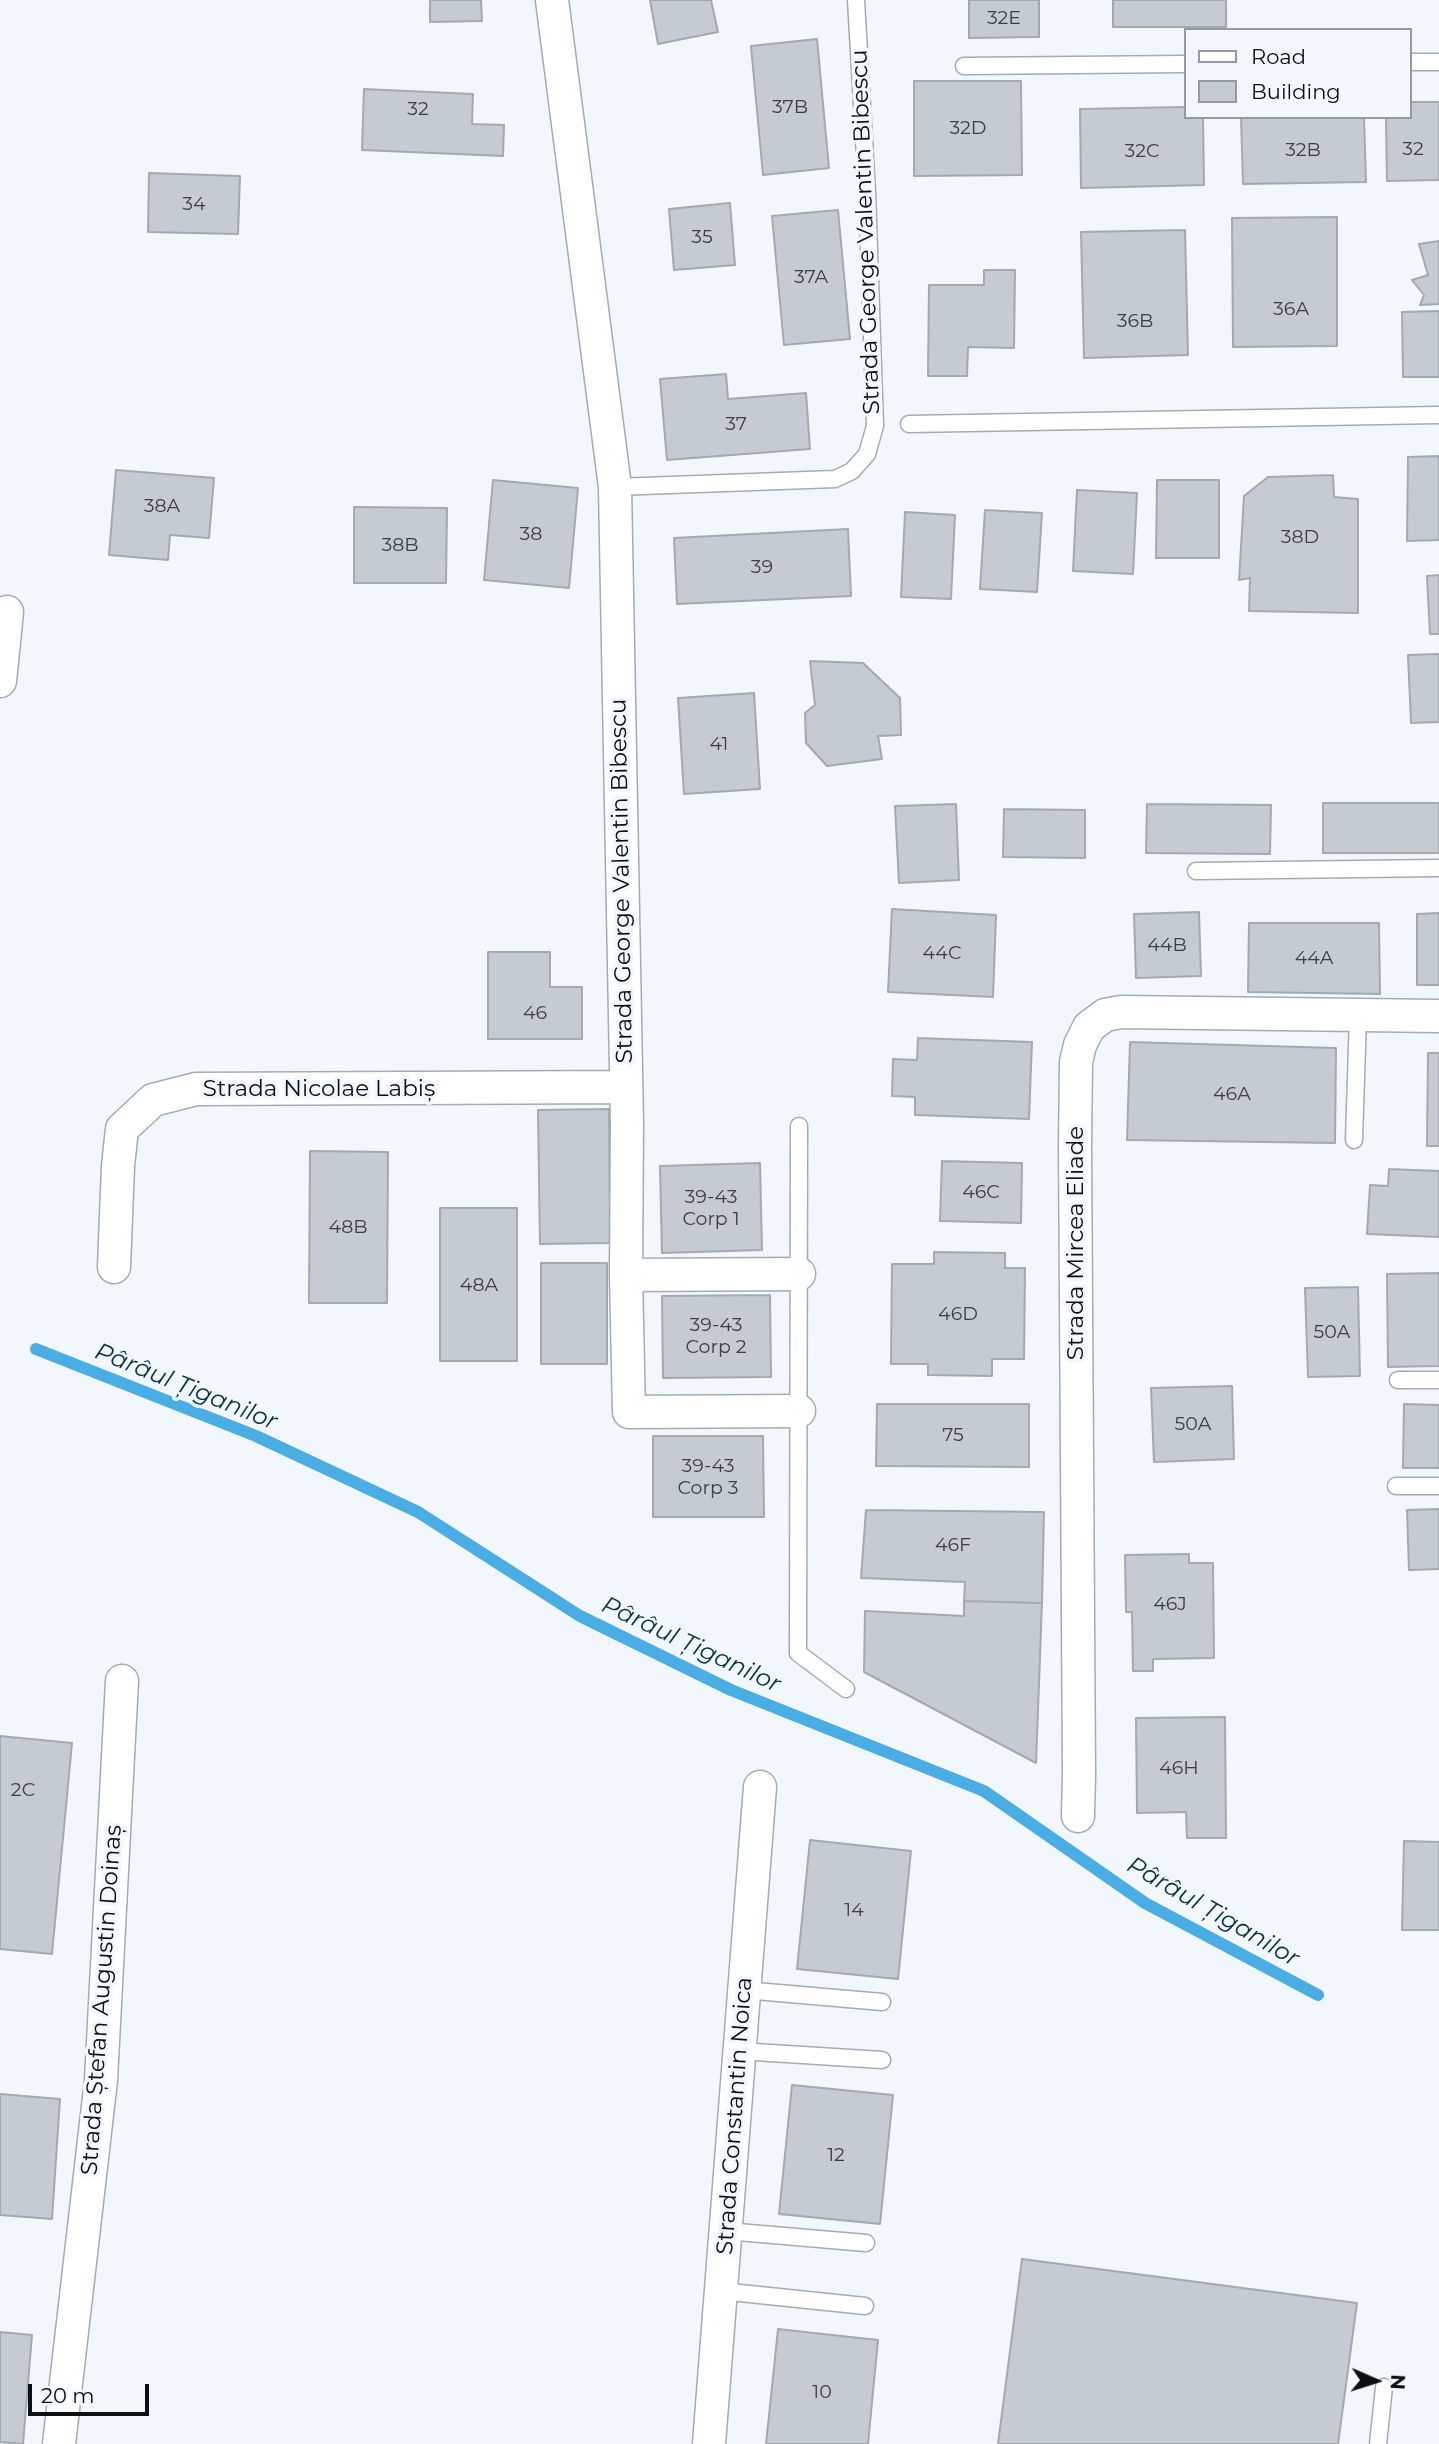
<!DOCTYPE html>
<meta charset="utf-8">
<style>
body{margin:0}
#map{position:relative;width:1439px;height:2444px;overflow:hidden;background:#f2f7fe;font-family:Montserrat,sans-serif}
canvas{display:block}
.legend{position:absolute;left:1184px;top:28px;width:228px;height:91px;box-sizing:border-box;background:#f2f7fe;border:2px solid #969aa0;margin:0;padding:9px 12px;list-style:none;font-size:21px;color:#0d0f12}
.legend li{display:flex;align-items:center;gap:14px;height:35px}
.legend b{width:35px;border:2px solid #969aa0}
.north{position:absolute;left:1341px;top:2346px;width:70px;height:70px;-webkit-text-stroke:5px #f2f7fe;paint-order:stroke;rotate:93deg;font-size:19px;font-weight:700;line-height:28px;text-align:center;color:#0d0f12}
.north::after{content:'';display:block;margin:auto;width:24px;height:32px;background:#0d0f12;clip-path:polygon(50% 0,100% 100%,50% 72%,0 100%)}
.scale{position:absolute;left:28px;top:2384px;width:121px;height:32px;box-sizing:border-box;border:4px solid #0d0f12;border-top:0;padding-left:9px;font-size:21px;line-height:24px;white-space:nowrap;color:#0d0f12;-webkit-text-stroke:5px #f2f7fe;paint-order:stroke}
</style>
<div id="map">
<canvas width="1439" height="2444"></canvas>
<ul class="legend">
<li><b style="height:9px;background:#fff"></b>Road</li>
<li><b style="height:19px;background:#c5cbd3"></b>Building</li>
</ul>
<div class="north">N</div>
<div class="scale">20 m</div>
</div>
<script>
const c = document.querySelector('canvas').getContext('2d');
c.lineJoin = 'round';
const shape = rows => new Path2D(rows.map(r => 'M' + r).join(''));
function trace(path, color, width, dash) { c.strokeStyle = color; c.lineWidth = width; c.lineCap = dash ? 'butt' : 'round'; c.setLineDash(dash || []); c.stroke(path); }
function fill(path, color) { c.fillStyle = color; c.fill(path, 'evenodd'); }
function label(font, color, halo, rows, align = 'center') {
  c.font = font + ' Montserrat,sans-serif'; c.lineWidth = 7; c.setLineDash([]); c.textBaseline = 'middle'; c.strokeStyle = halo; c.fillStyle = color; for (const [text, x, y, turn = 0] of rows) {
    c.save(); c.translate(x, y); c.rotate((+turn || 0) * Math.PI / 180); c.textAlign = isNaN(turn) ? turn : align; if (halo) c.strokeText(text, 0, 0); c.fillText(text, 0, 0); c.restore();
  }
}
trace(shape([
 [36,1349,256,1436,418,1512,580,1616,731,1690,984,1791,1145,1903,1318,1995]
]), '#4aade3', 12);
const building = shape([
 [430,0,481,0,482,21,430,22,430,0],
 [650,0,711,0,718,32,658,44,650,0],
 [969,0,1039,0,1039,37,969,38,969,0],
 [1113,0,1226,0,1226,27,1113,27,1113,0],
 [817,39,829,168,763,175,751,46,817,39],
 [914,81,1021,81,1022,175,914,176,914,81],
 [364,89,473,94,472,124,504,125,503,156,362,150,364,89],
 [1409,102,1439,102,1439,180,1387,181,1386,117,1409,117,1409,102],
 [1185,107,1185,117,1203,117,1204,185,1081,188,1080,109,1185,107],
 [1241,117,1364,117,1366,182,1243,184,1241,117],
 [149,173,240,176,238,234,148,232,149,173],
 [730,203,735,265,674,270,669,209,730,203],
 [838,210,850,339,784,345,772,216,838,210],
 [1337,217,1337,346,1233,347,1232,218,1337,217],
 [1185,230,1188,355,1084,358,1081,232,1185,230],
 [1439,241,1439,304,1420,305,1424,295,1412,280,1428,275,1419,244,1439,241],
 [984,270,1015,270,1014,348,968,347,967,376,928,376,929,285,984,285,984,270],
 [1439,311,1439,377,1403,377,1402,312,1439,311],
 [726,374,728,399,806,393,810,449,667,460,660,379,726,374],
 [1439,456,1439,540,1407,541,1408,457,1439,456],
 [116,470,214,478,209,538,170,535,168,560,109,555,116,470],
 [1333,475,1334,497,1358,499,1358,613,1249,611,1250,578,1239,580,1244,496,1268,477,1333,475],
 [493,480,578,488,569,588,484,580,493,480],
 [1157,480,1219,480,1219,558,1156,558,1157,480],
 [1077,490,1137,493,1133,574,1073,571,1077,490],
 [354,507,447,508,446,583,354,583,354,507],
 [985,510,1042,513,1037,592,980,589,985,510],
 [905,512,955,515,951,599,901,597,905,512],
 [848,529,851,596,677,604,674,538,848,529],
 [1439,575,1439,634,1430,634,1427,576,1439,575],
 [1439,654,1439,722,1411,723,1408,655,1439,654],
 [810,661,863,663,900,698,901,735,878,736,882,759,827,766,806,743,805,713,815,705,810,661],
 [754,693,760,789,684,794,678,698,754,693],
 [1323,803,1439,803,1439,853,1323,853,1323,803],
 [956,804,959,880,899,883,895,806,956,804],
 [1147,804,1271,805,1270,854,1146,853,1147,804],
 [1004,809,1085,810,1085,858,1003,857,1004,809],
 [892,909,996,915,993,997,888,992,892,909],
 [1199,912,1201,976,1136,978,1134,914,1199,912],
 [1439,913,1439,985,1417,985,1417,914,1439,913],
 [1249,923,1379,923,1380,994,1248,992,1249,923],
 [488,952,550,952,550,987,582,987,582,1039,488,1039,488,952],
 [918,1038,1032,1042,1029,1119,915,1115,915,1097,892,1096,893,1059,917,1060,918,1038],
 [1130,1042,1336,1048,1335,1143,1127,1140,1130,1042],
 [1428,1053,1439,1053,1439,1146,1427,1146,1428,1053],
 [609,1109,610,1243,540,1244,538,1110,609,1109],
 [310,1151,388,1152,387,1303,309,1303,310,1151],
 [942,1161,1022,1163,1021,1223,940,1221,942,1161],
 [760,1163,762,1250,662,1253,660,1166,760,1163],
 [1389,1169,1439,1171,1439,1237,1367,1234,1370,1185,1388,1186,1389,1169],
 [440,1208,517,1208,517,1361,440,1361,440,1208],
 [934,1252,1005,1253,1005,1268,1025,1268,1024,1359,992,1359,992,1376,928,1375,928,1364,891,1364,892,1264,934,1264,934,1252],
 [541,1263,607,1263,607,1364,541,1364,541,1263],
 [1439,1273,1439,1366,1388,1367,1387,1274,1439,1273],
 [1358,1287,1360,1376,1308,1377,1305,1288,1358,1287],
 [770,1295,771,1377,663,1378,662,1296,770,1295],
 [1232,1386,1234,1459,1154,1462,1151,1388,1232,1386],
 [877,1404,1029,1404,1029,1467,876,1466,877,1404],
 [1404,1404,1439,1405,1439,1468,1403,1468,1404,1404],
 [653,1436,763,1436,764,1517,653,1517,653,1436],
 [1439,1509,1439,1569,1409,1570,1407,1510,1439,1509],
 [866,1510,1044,1512,1042,1603,964,1601,965,1582,861,1578,866,1510],
 [1189,1554,1189,1563,1213,1563,1214,1658,1153,1659,1153,1671,1133,1671,1132,1612,1126,1612,1125,1555,1189,1554],
 [964,1601,1042,1603,1036,1763,864,1672,865,1611,964,1616,964,1601],
 [1225,1717,1226,1838,1187,1838,1186,1812,1137,1813,1136,1718,1225,1717],
 [0,1736,72,1743,52,1954,0,1949,0,1736],
 [810,1840,911,1851,898,1979,797,1969,810,1840],
 [1404,1841,1439,1842,1439,1930,1402,1930,1404,1841],
 [792,2085,893,2095,880,2224,779,2214,792,2085],
 [0,2094,60,2099,52,2219,0,2215,0,2094],
 [1022,2259,1357,2303,1338,2444,998,2444,1022,2259],
 [778,2329,878,2340,868,2444,766,2444,778,2329],
 [0,2332,32,2335,23,2444,0,2442,0,2332]
]);
fill(building, '#c5cbd3');
trace(building, '#a3a9b1', 2);
const service = shape([
 [1409,62,1439,62],
 [964,66,1185,64],
 [909,424,1439,415],
 [615,487,835,479,852,471,867,454,875,426,867,192,856,0],
 [1196,871,1439,868],
 [799,1126,798,1653,846,1689],
 [1354,1140,1358,1015],
 [1398,1380,1439,1380],
 [1396,1486,1439,1486],
 [744,1990,882,2002],
 [739,2051,882,2060],
 [726,2231,866,2243],
 [721,2291,865,2306],
 [1378,2444,1384,2387]
]);
const minor = shape([
 [552,0,615,487,627,1123,626,1275,629,1412,799,1411],
 [0,681,7,612],
 [114,1267,118,1166,122,1129,153,1100,196,1089,625,1087],
 [626,1275,799,1274],
 [1078,1816,1079,1774,1075,1145,1076,1062,1080,1045,1089,1027,1105,1015,1121,1012,1439,1016],
 [59,2444,101,2080,122,1681],
 [709,2444,760,1787]
]);
trace(service, '#a6abb3', 19);
trace(minor, '#a6abb3', 35);
trace(service, '#fff', 16);
trace(minor, '#fff', 32);
label('19px', '#3b3e42', null, [
 ["32E",1004,18],
 ["37B",790,107],
 ["32",418,109],
 ["32D",968,128],
 ["32",1413,149],
 ["32B",1303,150],
 ["32C",1142,151],
 ["34",194,204],
 ["35",702,237],
 ["37A",811,277],
 ["36A",1291,309],
 ["36B",1135,321],
 ["37",736,424],
 ["38A",162,506],
 ["38",531,534],
 ["38D",1300,537],
 ["38B",400,545],
 ["39",762,567],
 ["41",719,744],
 ["44B",1167,945],
 ["44C",942,953],
 ["44A",1314,958],
 ["46",535,1013],
 ["46A",1232,1094],
 ["46C",981,1192],
 ["39-43",711,1197],
 ["Corp 1",711,1219],
 ["48B",348,1227],
 ["48A",479,1285],
 ["46D",958,1314],
 ["39-43",716,1325],
 ["Corp 2",716,1347],
 ["50A",1332,1332],
 ["50A",1193,1424],
 ["75",953,1435],
 ["39-43",708,1466],
 ["Corp 3",708,1488],
 ["46F",953,1545],
 ["46J",1170,1604],
 ["46H",1179,1768],
 ["2C",23,1790],
 ["14",854,1910],
 ["12",836,2155],
 ["10",822,2392]
]);
label('23px', '#0d0f12', '#f2f7fe', [
 ["Strada George Valentin Bibescu",866,232,-92],
 ["Strada George Valentin Bibescu",622,881,-91],
 ["Strada Nicolae Labiș",319,1089],
 ["Strada Mircea Eliade",1076,1243,-90],
 ["Strada Ștefan Augustin Doinaș",102,2000,-86],
 ["Strada Constantin Noica",735,2116,-86]
]);
label('italic 24px', '#08334a', '#f2f7fe', [
 ["Pârâul Țiganilor",186,1387,22],
 ["Pârâul Țiganilor",691,1645,25],
 ["Pârâul Țiganilor",1213,1912,30]
]);
</script>
